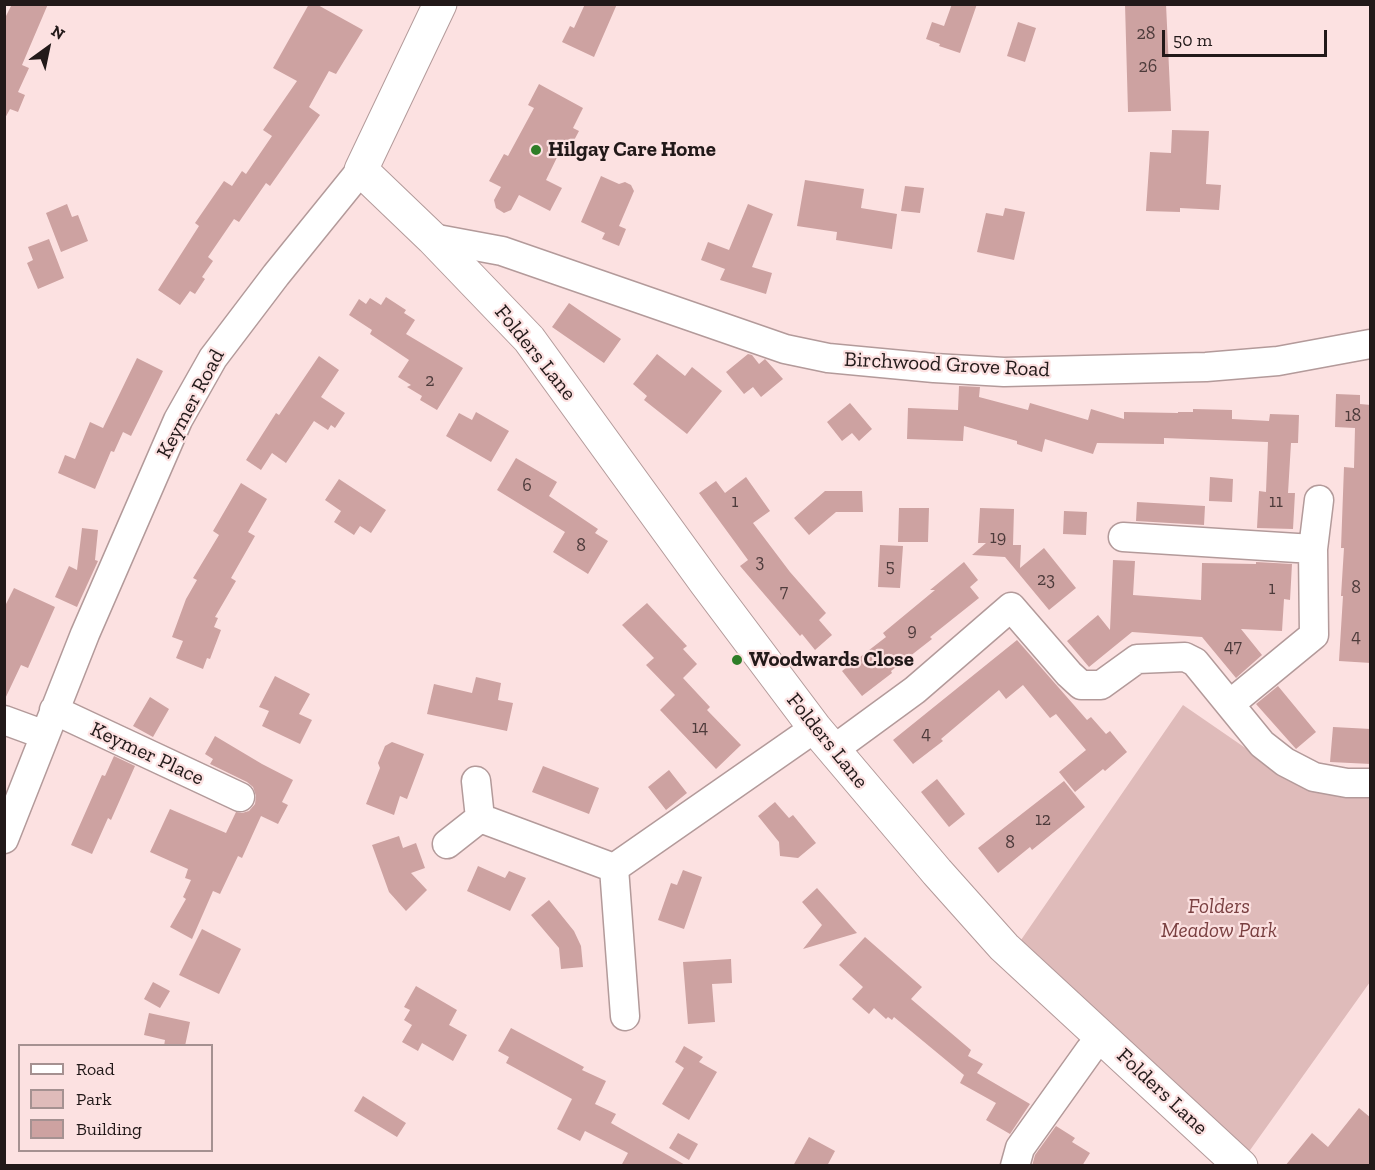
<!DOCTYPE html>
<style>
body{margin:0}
#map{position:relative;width:1375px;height:1170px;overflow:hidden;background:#fce1e1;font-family:"Zilla Slab",serif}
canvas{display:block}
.frame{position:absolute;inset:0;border:6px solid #221919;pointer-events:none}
.legend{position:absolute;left:18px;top:1044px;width:195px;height:108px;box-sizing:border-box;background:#fce1e1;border:2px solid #a59191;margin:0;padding:8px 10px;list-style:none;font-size:18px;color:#221919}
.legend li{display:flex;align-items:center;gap:12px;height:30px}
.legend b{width:30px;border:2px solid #a59191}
.north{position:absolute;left:18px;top:18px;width:60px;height:60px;-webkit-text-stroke:4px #fce1e1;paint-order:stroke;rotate:33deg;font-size:16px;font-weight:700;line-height:24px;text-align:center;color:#221919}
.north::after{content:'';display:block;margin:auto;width:21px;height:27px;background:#221919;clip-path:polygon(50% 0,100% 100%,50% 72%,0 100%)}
.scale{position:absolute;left:1162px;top:30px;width:165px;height:27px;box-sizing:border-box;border:3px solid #221919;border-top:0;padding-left:8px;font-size:18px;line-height:21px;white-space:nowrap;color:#221919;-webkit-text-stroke:4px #fce1e1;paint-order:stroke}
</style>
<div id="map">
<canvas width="1375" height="1170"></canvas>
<div class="frame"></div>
<ul class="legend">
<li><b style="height:8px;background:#fff"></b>Road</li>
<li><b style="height:16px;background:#dfbbba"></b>Park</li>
<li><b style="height:16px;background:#cda2a1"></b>Building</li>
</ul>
<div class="north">N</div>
<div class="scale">50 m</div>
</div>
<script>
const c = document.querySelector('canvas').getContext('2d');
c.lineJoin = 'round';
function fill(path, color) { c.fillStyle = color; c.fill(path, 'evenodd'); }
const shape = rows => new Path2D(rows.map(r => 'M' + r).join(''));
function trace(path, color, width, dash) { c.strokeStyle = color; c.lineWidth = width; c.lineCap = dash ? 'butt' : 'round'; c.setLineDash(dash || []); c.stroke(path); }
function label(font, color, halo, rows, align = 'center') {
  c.font = font + ' "Zilla Slab",serif'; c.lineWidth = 4.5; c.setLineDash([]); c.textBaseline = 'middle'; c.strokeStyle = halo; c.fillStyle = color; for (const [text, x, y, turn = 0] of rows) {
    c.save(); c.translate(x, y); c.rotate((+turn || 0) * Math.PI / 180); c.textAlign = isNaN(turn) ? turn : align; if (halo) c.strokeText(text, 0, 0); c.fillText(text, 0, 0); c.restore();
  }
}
fill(shape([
 [1183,705,1260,758,1370,792,1370,982,1248,1153,1021,940]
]), '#dfbbba');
fill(shape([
 [12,4,48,4,22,65,29,68,18,92,25,95,18,112,10,109,4,120,4,20],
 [309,4,316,4,363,30,336,74,329,71,309,107,320,115,270,186,266,183,239,222,234,219,208,257,213,261,202,277,205,279,195,294,190,291,180,305,158,290,199,226,195,223,224,181,232,186,242,171,246,174,272,136,263,130,297,81,273,68],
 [585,4,617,4,594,57,562,42,570,26,574,28],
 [952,4,977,4,960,53,939,46,940,44,926,39,932,22,944,26],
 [1125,4,1166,4,1171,111,1128,112],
 [1018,22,1036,28,1025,62,1007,56],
 [539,84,583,108,573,128,579,131,571,146,564,143,546,180,562,188,550,211,519,195,511,210,504,213,496,208,494,200,501,187,489,181,504,154,508,156,534,108,528,105],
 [1172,130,1209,131,1206,184,1221,185,1219,210,1180,208,1180,212,1146,211,1150,152,1171,153],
 [601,176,619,184,625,182,631,185,634,191,619,226,626,229,619,246,602,239,605,233,581,222],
 [805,180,864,189,861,208,897,214,892,249,836,240,837,232,797,226],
 [905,186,924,188,920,213,901,211],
 [67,204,72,217,78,215,88,241,61,252,46,213],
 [748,204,773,214,752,267,772,273,766,294,720,280,725,269,701,260,708,242,729,250],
 [1005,208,1025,212,1014,260,977,252,986,213,1003,216],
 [49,239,64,278,38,289,27,263,33,260,28,247],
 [386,297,406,310,404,313,415,320,406,334,463,368,437,410,420,400,422,396,407,387,411,385,398,377,409,360,370,334,372,330,349,315,359,299,366,304,370,298,381,305],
 [569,303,621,339,604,363,552,327],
 [657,354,685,376,692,367,722,391,687,434,644,400,647,396,633,384],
 [748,354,752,355,759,364,765,359,783,379,761,397,753,387,744,394,726,372],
 [319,356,339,370,321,397,345,413,335,428,331,425,328,430,314,421,286,463,272,453,261,470,246,460,276,413,279,415],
 [137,358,163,371,131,436,123,432,114,452,111,451,95,489,58,473,65,455,75,459,90,422,103,428],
 [959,386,980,387,979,397,1028,410,1030,403,1088,420,1091,409,1124,419,1124,412,1178,413,1178,412,1193,412,1193,409,1232,410,1232,419,1269,421,1270,414,1299,415,1298,443,1291,443,1288,493,1295,493,1293,529,1257,528,1259,491,1266,492,1268,442,1164,438,1164,444,1097,443,1093,454,1045,439,1042,452,1017,444,1017,441,964,426,963,441,907,439,908,408,958,410],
 [1336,394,1360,395,1360,404,1371,405,1371,663,1339,661,1343,596,1341,596,1344,548,1341,548,1344,467,1354,468,1355,428,1335,427],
 [850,403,872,429,859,441,852,433,842,441,827,422],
 [476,412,509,431,491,462,446,436,459,413,472,420],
 [516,458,557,482,549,496,598,529,595,533,608,541,588,574,553,552,565,532,497,490],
 [746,477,770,511,753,523,790,572,826,613,819,620,832,635,815,650,802,634,800,636,740,566,748,560,699,493,716,481,725,493],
 [1210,477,1233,479,1232,502,1209,501],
 [339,479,386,510,371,533,360,526,354,535,334,522,341,511,325,500],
 [241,483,267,499,248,532,255,536,231,578,236,581,215,617,218,618,214,627,221,630,210,659,207,658,203,669,176,658,183,641,172,637,186,599,197,580,193,578,219,535,213,531],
 [825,491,862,491,863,512,836,512,809,535,794,518],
 [1137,502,1205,506,1204,525,1136,521],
 [899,508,929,508,928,542,898,542],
 [980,508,1014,509,1013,545,1021,545,1020,568,1044,548,1076,588,1049,610,1005,557,972,555,986,543,978,543],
 [1064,511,1087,512,1086,535,1063,534],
 [82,528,98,530,95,560,98,561,77,607,55,597,69,566,77,570],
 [880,545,903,546,900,588,878,587],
 [1113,560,1135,561,1133,595,1201,600,1202,563,1256,564,1256,562,1292,564,1290,600,1284,599,1282,631,1241,629,1262,655,1236,678,1202,637,1132,632,1089,667,1067,641,1098,615,1110,630],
 [964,562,978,580,970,587,979,598,930,637,932,639,891,671,892,673,862,696,842,671,886,637,883,633,935,590,930,590],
 [14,588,55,607,28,668,21,665,4,701,4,608],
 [647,603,687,646,683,649,697,664,683,678,710,707,707,710,741,745,716,769,660,710,675,695,646,665,654,658,622,625],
 [1017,640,1087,720,1091,717,1106,734,1110,731,1127,752,1105,771,1103,769,1075,792,1059,772,1086,750,1056,714,1050,718,1023,685,1006,699,999,690,941,739,943,741,913,764,893,740],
 [275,676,310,694,299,714,312,720,300,744,262,726,269,711,259,707],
 [476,677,501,683,498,700,513,703,507,731,427,714,434,684,472,693],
 [1278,686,1316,732,1296,749,1256,704],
 [150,697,169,709,153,737,133,726],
 [1333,727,1371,729,1371,764,1330,762],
 [215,736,262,764,293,780,282,802,288,805,278,824,261,816,242,858,238,856,220,894,213,891,192,939,170,927,186,899,183,897,191,880,185,878,188,869,150,852,170,809,226,833,236,812,242,813,249,811,255,804,256,796,253,787,247,782,210,764,213,759,205,754],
 [392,742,424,754,407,799,400,796,394,815,366,804,380,768,378,763,385,746],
 [114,756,135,766,111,820,108,818,92,854,71,845,102,775,105,776],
 [543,766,599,788,589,814,532,792],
 [669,770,687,793,666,810,648,787],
 [937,779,965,814,949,827,921,792],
 [1064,781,1085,807,1032,850,1030,847,998,873,978,848],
 [775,802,789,818,793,815,816,843,798,858,780,856,779,842,758,816],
 [399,836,403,848,416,843,425,868,411,873,427,890,406,911,389,892,372,845],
 [478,866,505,878,509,871,526,878,510,911,467,891],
 [683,870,702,877,684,929,658,920,671,883,677,885],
 [817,888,857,933,803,949,822,925,802,902],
 [549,900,574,931,581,946,583,967,561,969,559,948,531,915],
 [202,929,241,949,219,994,179,975],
 [865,937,922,987,911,999,971,1050,968,1056,983,1064,977,1073,1030,1104,1010,1134,986,1120,996,1103,960,1083,964,1075,894,1017,892,1020,888,1017,886,1019,874,1008,869,1014,852,999,863,987,839,965],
 [731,959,732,983,712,984,715,1022,688,1024,683,962],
 [153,982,170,991,160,1008,144,999],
 [416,986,457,1010,449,1025,467,1035,453,1061,422,1043,418,1051,402,1042,412,1025,404,1020,410,1010,404,1007],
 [149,1013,190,1022,185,1046,164,1046,165,1040,144,1035],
 [511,1028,584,1067,582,1070,606,1081,595,1104,616,1114,611,1123,687,1166,621,1166,628,1153,585,1131,580,1141,557,1129,572,1099,506,1063,509,1057,498,1051],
 [684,1046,703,1057,699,1062,717,1072,689,1120,662,1104,684,1068,675,1062],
 [363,1096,406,1123,397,1137,354,1111],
 [1359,1108,1371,1118,1371,1166,1285,1166,1312,1133,1328,1147],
 [1056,1126,1075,1138,1072,1142,1090,1153,1082,1166,1032,1166,1035,1155],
 [678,1133,698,1144,689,1160,669,1148],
 [809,1137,835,1151,827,1166,793,1166]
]), '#cda2a1');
const minor = shape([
 [432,238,502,251,785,349,828,358,934,368,1004,372,1206,367,1278,361,1370,344],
 [1123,537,1313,549],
 [1230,704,1314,635,1313,549,1319,500],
 [54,710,240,797],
 [4,720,45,735],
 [833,750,915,690,1011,607,1069,674,1081,685,1101,685,1137,659,1185,657,1195,662,1262,744,1285,762,1314,777,1347,783,1370,783],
 [476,781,480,818,614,868,815,728],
 [4,839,85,634,178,420,213,358,276,275,361,170],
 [447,844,480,818],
 [614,868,625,1016],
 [1015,1166,1020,1148,1090,1050,1102,1037]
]);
const major = shape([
 [440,4,361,170,432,238,529,339,706,583,815,728,937,872,1004,947,1241,1166]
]);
trace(minor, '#b39a9a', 31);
trace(major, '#b39a9a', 35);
trace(minor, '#fff', 28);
trace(major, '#fff', 33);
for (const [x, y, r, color] of [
 [536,150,6,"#2e7d27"],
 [737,660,6,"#2e7d27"]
]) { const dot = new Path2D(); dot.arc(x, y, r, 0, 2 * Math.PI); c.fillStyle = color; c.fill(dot); trace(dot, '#fce1e1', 2); }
label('18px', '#4d3b3b', null, [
 ["28",1146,34],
 ["26",1148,67],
 ["2",430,381],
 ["18",1353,416],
 ["6",527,486],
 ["1",735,502],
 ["11",1276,502],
 ["19",998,538],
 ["8",581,546],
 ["3",760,562],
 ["5",890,567],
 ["23",1046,580],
 ["8",1356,588],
 ["1",1272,589],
 ["7",784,592],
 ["9",912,631],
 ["4",1356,637],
 ["47",1233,647],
 ["14",700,728],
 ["4",926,734],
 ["12",1043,820],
 ["8",1010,843]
]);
label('bold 21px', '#221919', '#fce1e1', [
 ["Hilgay Care Home",548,150],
 ["Woodwards Close",749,660]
], 'left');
label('21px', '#221919', '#fce1e1', [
 ["Folders Lane",535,353,51],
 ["Birchwood Grove Road",947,365,3],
 ["Keymer Road",191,404,-62],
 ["Folders Lane",827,741,51],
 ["Keymer Place",147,754,25],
 ["Folders Lane",1162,1092,43]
]);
label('italic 21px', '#7a4041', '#fce1e1', [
 ["Folders",1219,907],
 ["Meadow Park",1219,931]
]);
</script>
